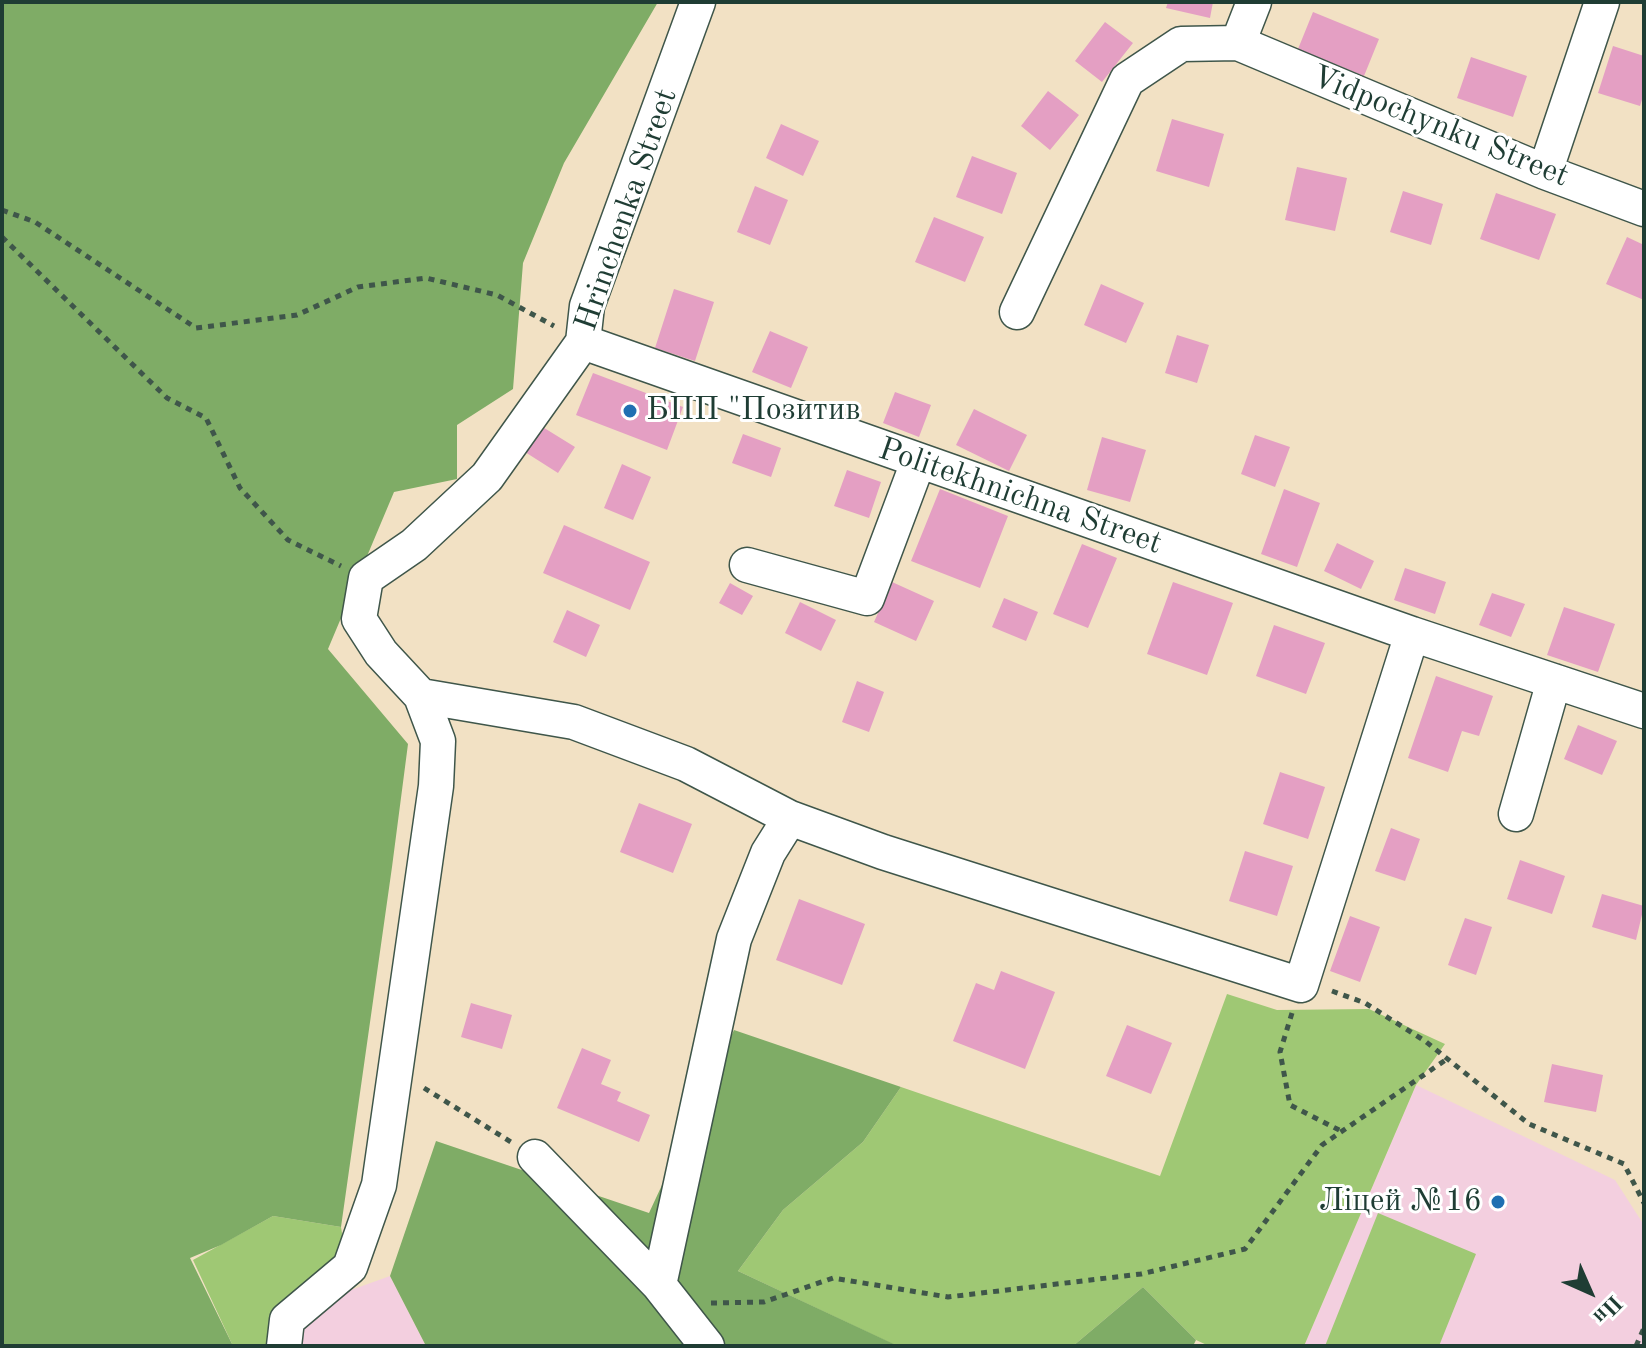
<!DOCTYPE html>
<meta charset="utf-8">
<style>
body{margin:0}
#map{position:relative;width:1646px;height:1348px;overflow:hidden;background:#f2e1c4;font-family:"Old Standard TT",serif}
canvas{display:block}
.frame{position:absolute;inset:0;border:4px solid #1f3d34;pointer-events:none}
.north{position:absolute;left:1550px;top:1252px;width:80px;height:80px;-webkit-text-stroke:6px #fff;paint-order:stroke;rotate:135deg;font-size:22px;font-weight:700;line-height:32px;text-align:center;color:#1f3d34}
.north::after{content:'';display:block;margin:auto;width:28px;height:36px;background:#1f3d34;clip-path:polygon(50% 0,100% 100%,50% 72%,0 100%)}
</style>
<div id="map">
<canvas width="1646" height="1348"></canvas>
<div class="frame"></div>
<div class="north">Пн</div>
</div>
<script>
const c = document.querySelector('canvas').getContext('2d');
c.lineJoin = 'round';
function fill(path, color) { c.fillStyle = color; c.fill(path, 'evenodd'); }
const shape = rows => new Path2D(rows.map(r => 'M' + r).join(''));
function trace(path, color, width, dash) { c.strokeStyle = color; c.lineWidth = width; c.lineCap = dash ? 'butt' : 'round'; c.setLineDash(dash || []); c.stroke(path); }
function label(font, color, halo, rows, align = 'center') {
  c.font = font + ' "Old Standard TT",serif'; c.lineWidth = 6; c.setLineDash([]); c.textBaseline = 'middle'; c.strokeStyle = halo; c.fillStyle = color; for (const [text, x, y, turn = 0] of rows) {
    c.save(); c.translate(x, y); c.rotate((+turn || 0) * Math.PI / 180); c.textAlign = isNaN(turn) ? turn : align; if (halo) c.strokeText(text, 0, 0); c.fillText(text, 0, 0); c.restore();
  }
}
fill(shape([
 [1416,1085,1615,1180,1644,1225,1644,1346,1304,1346],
 [390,1276,426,1346,284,1346,304,1307]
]), '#f3cfdf');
fill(shape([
 [1227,994,1277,1010,1369,1009,1445,1044,1416,1085,1304,1346,1209,1346,1196,1340,1143,1287,1073,1346,897,1346,738,1271,783,1210,863,1142,901,1087,1160,1176],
 [1378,1213,1476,1254,1439,1346,1325,1346],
 [273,1216,341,1227,347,1264,281,1346,233,1346,193,1260]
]), '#9fc874');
fill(shape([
 [2,2,658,2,564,163,523,263,513,389,457,425,457,479,394,492,328,649,408,744,392,867,341,1227,273,1216,221,1245,190,1258,233,1346,2,1346],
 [734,1030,901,1087,863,1142,783,1210,738,1271,898,1346,426,1346,390,1276,436,1141,649,1213],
 [1143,1287,1196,1340,1193,1346,1073,1346]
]), '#7fac66');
fill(shape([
 [1168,2,1213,2,1210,18,1166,8],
 [1313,12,1379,39,1364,76,1298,49],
 [1105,22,1133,43,1102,82,1075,61],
 [1613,46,1644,56,1644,93,1640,106,1598,93],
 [1471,57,1527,76,1513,117,1457,98],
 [1048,91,1079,115,1050,150,1021,126],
 [1172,119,1224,134,1209,187,1156,171],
 [781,124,819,141,803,176,766,158],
 [972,156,1017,173,1002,214,956,197],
 [1297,167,1347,178,1335,231,1285,220],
 [755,186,788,200,770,245,737,232],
 [1403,191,1443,204,1431,245,1390,232],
 [1496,193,1556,214,1539,260,1480,239],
 [934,217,984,237,965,282,915,262],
 [1627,237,1644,245,1644,300,1606,284],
 [1101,284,1144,303,1126,343,1084,325],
 [674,289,714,302,695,361,655,348],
 [770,331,808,347,791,388,752,372],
 [1177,335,1209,345,1197,383,1165,373],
 [593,373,683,407,667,450,576,415],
 [895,392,931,405,919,437,883,423],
 [974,409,1027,435,1009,471,956,445],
 [541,426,575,447,558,473,525,452],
 [743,434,781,448,771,477,732,463],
 [1255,435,1290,447,1275,487,1241,474],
 [1102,437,1146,450,1130,502,1087,490],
 [622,464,651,477,633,520,604,508],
 [847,470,881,482,869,518,834,506],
 [940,489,1008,516,980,588,911,561],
 [1284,489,1320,503,1297,567,1261,554],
 [564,525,650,562,630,610,543,573],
 [1337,543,1374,561,1361,589,1324,571],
 [1082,544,1117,558,1088,628,1053,614],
 [1405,568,1446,582,1435,614,1394,600],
 [892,582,934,601,916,641,874,622],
 [1173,582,1233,603,1207,675,1147,654],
 [730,583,753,596,742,615,719,603],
 [1492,593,1525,604,1511,637,1479,625],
 [1004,598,1038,612,1026,641,992,627],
 [800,602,836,620,821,651,785,633],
 [1564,607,1615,624,1598,672,1547,655],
 [567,610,600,625,586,657,553,642],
 [1274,625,1325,643,1306,694,1256,676],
 [1436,676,1493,696,1479,736,1462,731,1448,772,1408,758],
 [857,681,884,692,869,732,842,722],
 [1578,725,1617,741,1602,775,1564,759],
 [1280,772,1325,787,1308,839,1263,824],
 [639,803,692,824,673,873,620,852],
 [1391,828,1420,839,1405,881,1375,871],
 [1245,851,1293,866,1277,916,1229,901],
 [1520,860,1565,876,1552,914,1507,899],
 [1602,894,1644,906,1636,940,1592,927],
 [799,899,865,924,842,985,776,960],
 [1350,916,1380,927,1360,982,1330,971],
 [1465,918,1492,927,1476,975,1448,965],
 [1001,971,1055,992,1025,1069,953,1041,976,983,994,990],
 [471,1003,512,1015,502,1049,461,1037],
 [1127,1025,1172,1043,1151,1094,1106,1076],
 [582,1048,611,1060,601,1084,621,1092,617,1101,650,1115,639,1142,557,1108],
 [1552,1064,1603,1075,1596,1112,1544,1102]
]), '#e49fc3');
const minor = shape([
 [1238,43,1254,2],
 [1545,172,1602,2],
 [1017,312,1127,80,1181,44,1238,43,1545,172,1644,209],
 [747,565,867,598,918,462],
 [1412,634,1644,711],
 [421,696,574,722,686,764,790,818,883,852,1301,985,1412,634,583,342],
 [1516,814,1554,681],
 [535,1157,659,1285,707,1346],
 [659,1285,734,939,768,853,790,818],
 [284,1346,287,1320,350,1267,379,1185,436,786,438,741,421,696,381,653,359,619,366,578,414,545,487,477,583,342,587,306,698,2]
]);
trace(minor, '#3f564a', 37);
trace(shape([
 [2,210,35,222,196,328,297,315,358,287,426,278,497,295,554,326],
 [2,237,167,398,206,418,240,488,288,540,341,566],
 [1332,991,1365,1003,1425,1041,1529,1124,1624,1164,1644,1203],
 [1292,1013,1280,1052,1290,1105,1341,1131],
 [424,1088,511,1142],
 [711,1303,764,1302,833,1278,948,1297,1141,1274,1245,1249,1322,1145,1447,1059],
 [1636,1346,1644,1328]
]), '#3f564a', 5, [6, 6]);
trace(minor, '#fff', 34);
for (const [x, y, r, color] of [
 [630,411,8,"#1f6fb2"],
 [1498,1202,8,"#1f6fb2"]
]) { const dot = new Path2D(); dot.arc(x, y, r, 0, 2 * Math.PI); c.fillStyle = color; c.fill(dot); trace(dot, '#fff', 3); }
label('32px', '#1f3d34', '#fff', [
 ["Vidpochynku Street",1440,127,22],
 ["Hrinchenka Street",627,210,-71],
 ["Politekhnichna Street",1020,497,19]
]);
label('32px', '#1f3d34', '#fff', [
 ["БПП \"Позитив",646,411],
 ["Ліцей №16",1482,1202,"right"]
], 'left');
</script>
